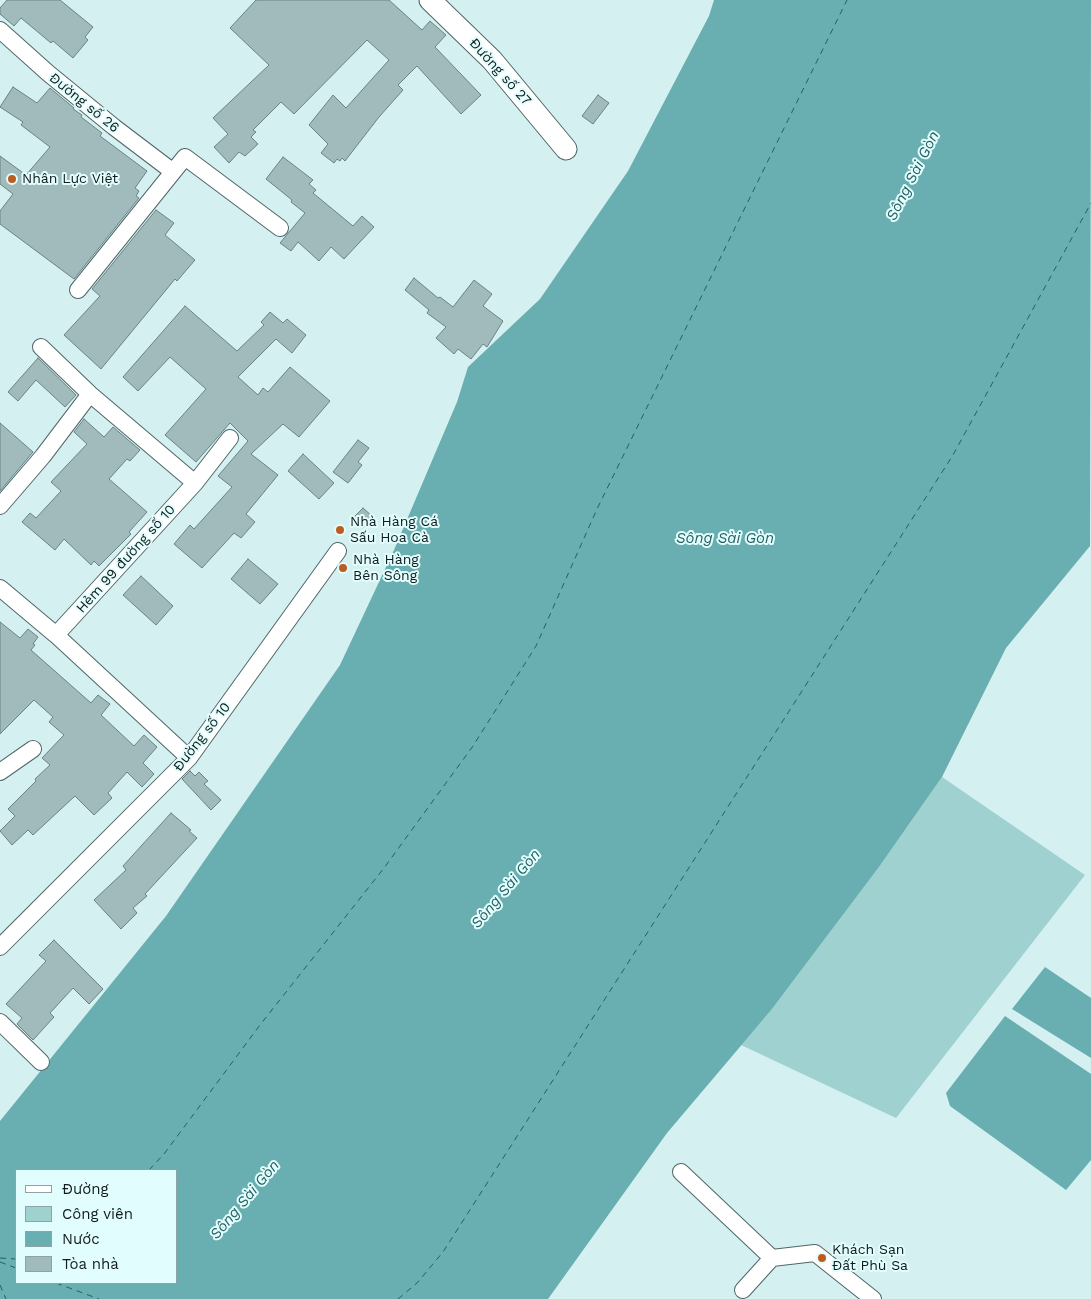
<!DOCTYPE html>
<meta charset="utf-8">
<style>
body{margin:0}
#map{position:relative;width:1091px;height:1299px;overflow:hidden;background:#d5f0f0;font-family:"Work Sans",sans-serif}
canvas{display:block}
.legend{position:absolute;left:15px;top:1169px;width:162px;height:115px;box-sizing:border-box;background:#e2fdfd;border:1px solid #8ea3a3;margin:0;padding:6px 9px;list-style:none;font-size:15px;color:#111b1b}
.legend li{display:flex;align-items:center;gap:10px;height:25px}
.legend b{width:25px;border:1px solid #8ea3a3}
</style>
<div id="map">
<canvas width="1091" height="1299"></canvas>
<ul class="legend">
<li><b style="height:6px;background:#fff"></b>Đường</li>
<li><b style="height:14px;background:#9fd1d1"></b>Công viên</li>
<li><b style="height:14px;background:#69aeb0"></b>Nước</li>
<li><b style="height:14px;background:#a1babb"></b>Tòa nhà</li>
</ul>
</div>
<script>
const c = document.querySelector('canvas').getContext('2d');
c.lineJoin = 'round';
function fill(path, color) { c.fillStyle = color; c.fill(path, 'evenodd'); }
const shape = rows => new Path2D(rows.map(r => 'M' + r).join(''));
function trace(path, color, width, dash) { c.strokeStyle = color; c.lineWidth = width; c.lineCap = dash ? 'butt' : 'round'; c.setLineDash(dash || []); c.stroke(path); }
function label(font, color, halo, rows, align = 'center') {
  c.font = font + ' "Work Sans",sans-serif'; c.lineWidth = 4; c.setLineDash([]); c.textBaseline = 'middle'; c.strokeStyle = halo; c.fillStyle = color; for (const [text, x, y, turn = 0] of rows) {
    c.save(); c.translate(x, y); c.rotate((+turn || 0) * Math.PI / 180); c.textAlign = isNaN(turn) ? turn : align; if (halo) c.strokeText(text, 0, 0); c.fillText(text, 0, 0); c.restore();
  }
}
fill(shape([
 [942,777,1085,875,896,1118,741,1045,772,1009,879,867]
]), '#9fd1d1');
fill(shape([
 [714,0,1091,0,1090,546,1006,648,942,777,879,867,772,1009,667,1133,548,1299,0,1299,0,1121,166,916,340,665,394,550,457,402,468,367,540,299,628,171,709,16],
 [16,1170,176,1170,176,1283,16,1283],
 [1045,967,1091,998,1091,1058,1012,1009],
 [1005,1016,1091,1074,1091,1160,1066,1190,950,1106,946,1093]
]), '#69aeb0');
trace(shape([
 [149,1170,164,1154,260,1025,384,868,473,746,536,646,597,509,847,0],
 [0,1258,16,1259],
 [0,1262,16,1268],
 [56,1283,99,1299],
 [0,1285,6,1299],
 [398,1299,417,1283,443,1252,953,455,1091,203]
]), '#266062', 1, [6, 5]);
const building = shape([
 [7,0,60,0,93,27,85,37,88,40,73,58,53,41,51,43,21,18,14,26,0,14,0,8,7,0],
 [256,0,389,0,422,30,430,21,446,35,435,47,481,95,461,114,417,66,398,85,403,90,379,117,345,161,342,158,340,161,337,159,334,163,321,153,328,144,309,125,333,95,346,108,389,60,367,40,294,114,281,102,253,130,256,132,251,137,258,144,245,156,239,152,229,163,214,147,228,134,213,118,269,65,230,28,256,0],
 [13,87,37,103,50,88,74,108,73,109,82,115,81,117,102,133,100,136,147,171,135,188,139,191,136,196,139,198,74,279,0,224,0,211,13,194,0,184,0,156,26,175,50,147,21,125,23,122,0,107,13,87],
 [598,95,609,103,593,124,582,116,598,95],
 [283,157,313,180,309,184,316,190,313,193,353,226,362,216,374,227,344,259,331,247,319,261,298,242,291,251,280,243,305,213,291,202,292,200,266,179,283,157],
 [156,210,174,223,165,235,195,260,177,281,175,279,101,369,64,335,100,296,92,289,156,210],
 [414,278,438,298,440,297,453,307,474,280,492,294,483,306,503,321,487,347,483,344,471,359,458,349,454,354,436,338,446,327,427,313,429,310,405,290,414,278],
 [185,306,237,351,264,325,261,322,270,312,283,323,287,319,306,335,292,353,276,339,238,377,258,395,263,388,268,392,290,367,330,401,299,437,283,424,251,454,278,475,246,514,255,522,241,538,234,533,202,568,174,544,190,525,194,529,232,487,218,476,248,441,230,423,196,462,165,435,206,389,170,357,138,391,123,377,185,306],
 [38,358,76,395,65,407,36,380,18,401,8,392,38,358],
 [84,419,104,437,113,427,140,450,130,461,127,459,109,479,147,512,129,532,131,534,99,566,94,561,91,565,64,539,55,550,22,522,30,513,36,518,61,491,51,482,87,444,74,432,84,419],
 [0,423,33,452,0,491,0,423],
 [358,440,369,448,358,462,362,465,348,483,333,472,358,440],
 [303,454,334,483,319,499,288,471,303,454],
 [363,508,373,517,363,528,353,518,363,508],
 [248,559,278,584,260,604,231,579,248,559],
 [141,576,173,606,156,625,123,595,141,576],
 [0,622,20,638,28,629,38,637,33,644,35,645,31,650,91,703,98,695,110,704,101,715,134,746,144,735,157,747,143,763,154,774,142,787,127,772,108,793,112,798,94,815,75,796,33,835,28,830,12,845,0,831,15,816,8,809,36,781,35,779,50,765,42,758,64,735,49,722,53,717,34,700,0,734,0,622],
 [190,771,195,776,199,772,208,781,204,784,221,800,211,810,182,779,190,771],
 [171,813,191,830,189,831,197,838,145,894,147,896,133,908,137,913,121,929,94,900,126,870,123,866,171,813],
 [54,940,103,989,89,1004,73,988,50,1013,54,1017,33,1040,17,1024,22,1018,6,1004,46,961,39,955,54,940]
]);
fill(building, '#a1babb');
trace(building, '#6a8283', 1);
const minor = shape([
 [0,30,48,73,114,127,172,171],
 [78,290,185,157,280,228],
 [41,347,90,394,195,483],
 [0,506,43,456,90,394],
 [0,588,56,635,189,758],
 [56,635,195,483,230,438],
 [0,772,33,749],
 [0,947,189,758,338,551],
 [0,1022,41,1062],
 [681,1172,772,1258,815,1253,873,1299],
 [743,1290,772,1258]
]);
const tertiary = shape([
 [430,0,492,60,566,149]
]);
trace(minor, '#4f6667', 18);
trace(tertiary, '#4f6667', 23);
trace(minor, '#fff', 16);
trace(tertiary, '#fff', 21);
for (const [x, y, r, color] of [
 [12,179,5,"#be5c20"],
 [340,530,5,"#be5c20"],
 [343,568,5,"#be5c20"],
 [822,1258,5,"#be5c20"]
]) { const dot = new Path2D(); dot.arc(x, y, r, 0, 2 * Math.PI); c.fillStyle = color; c.fill(dot); trace(dot, '#e2fdfd', 2); }
label('14px', '#111b1b', '#e2fdfd', [
 ["Đường số 27",500,72,48],
 ["Đường số 26",84,103,39],
 ["Hẻm 99 đường số 10",126,559,-48],
 ["Đường số 10",202,737,-52]
]);
label('14px', '#111b1b', '#e2fdfd', [
 ["Nhân Lực Việt",22,179],
 ["Nhà Hàng Cá",350,522],
 ["Sấu Hoa Cà",350,538],
 ["Nhà Hàng",353,560],
 ["Bên Sông",353,576],
 ["Khách Sạn",832,1250],
 ["Đất Phù Sa",832,1266]
], 'left');
label('italic 15px', '#266062', '#e2fdfd', [
 ["Sông Sài Gòn",913,176,-63],
 ["Sông Sài Gòn",725,539],
 ["Sông Sài Gòn",506,889,-50],
 ["Sông Sài Gòn",245,1200,-50]
]);
</script>
